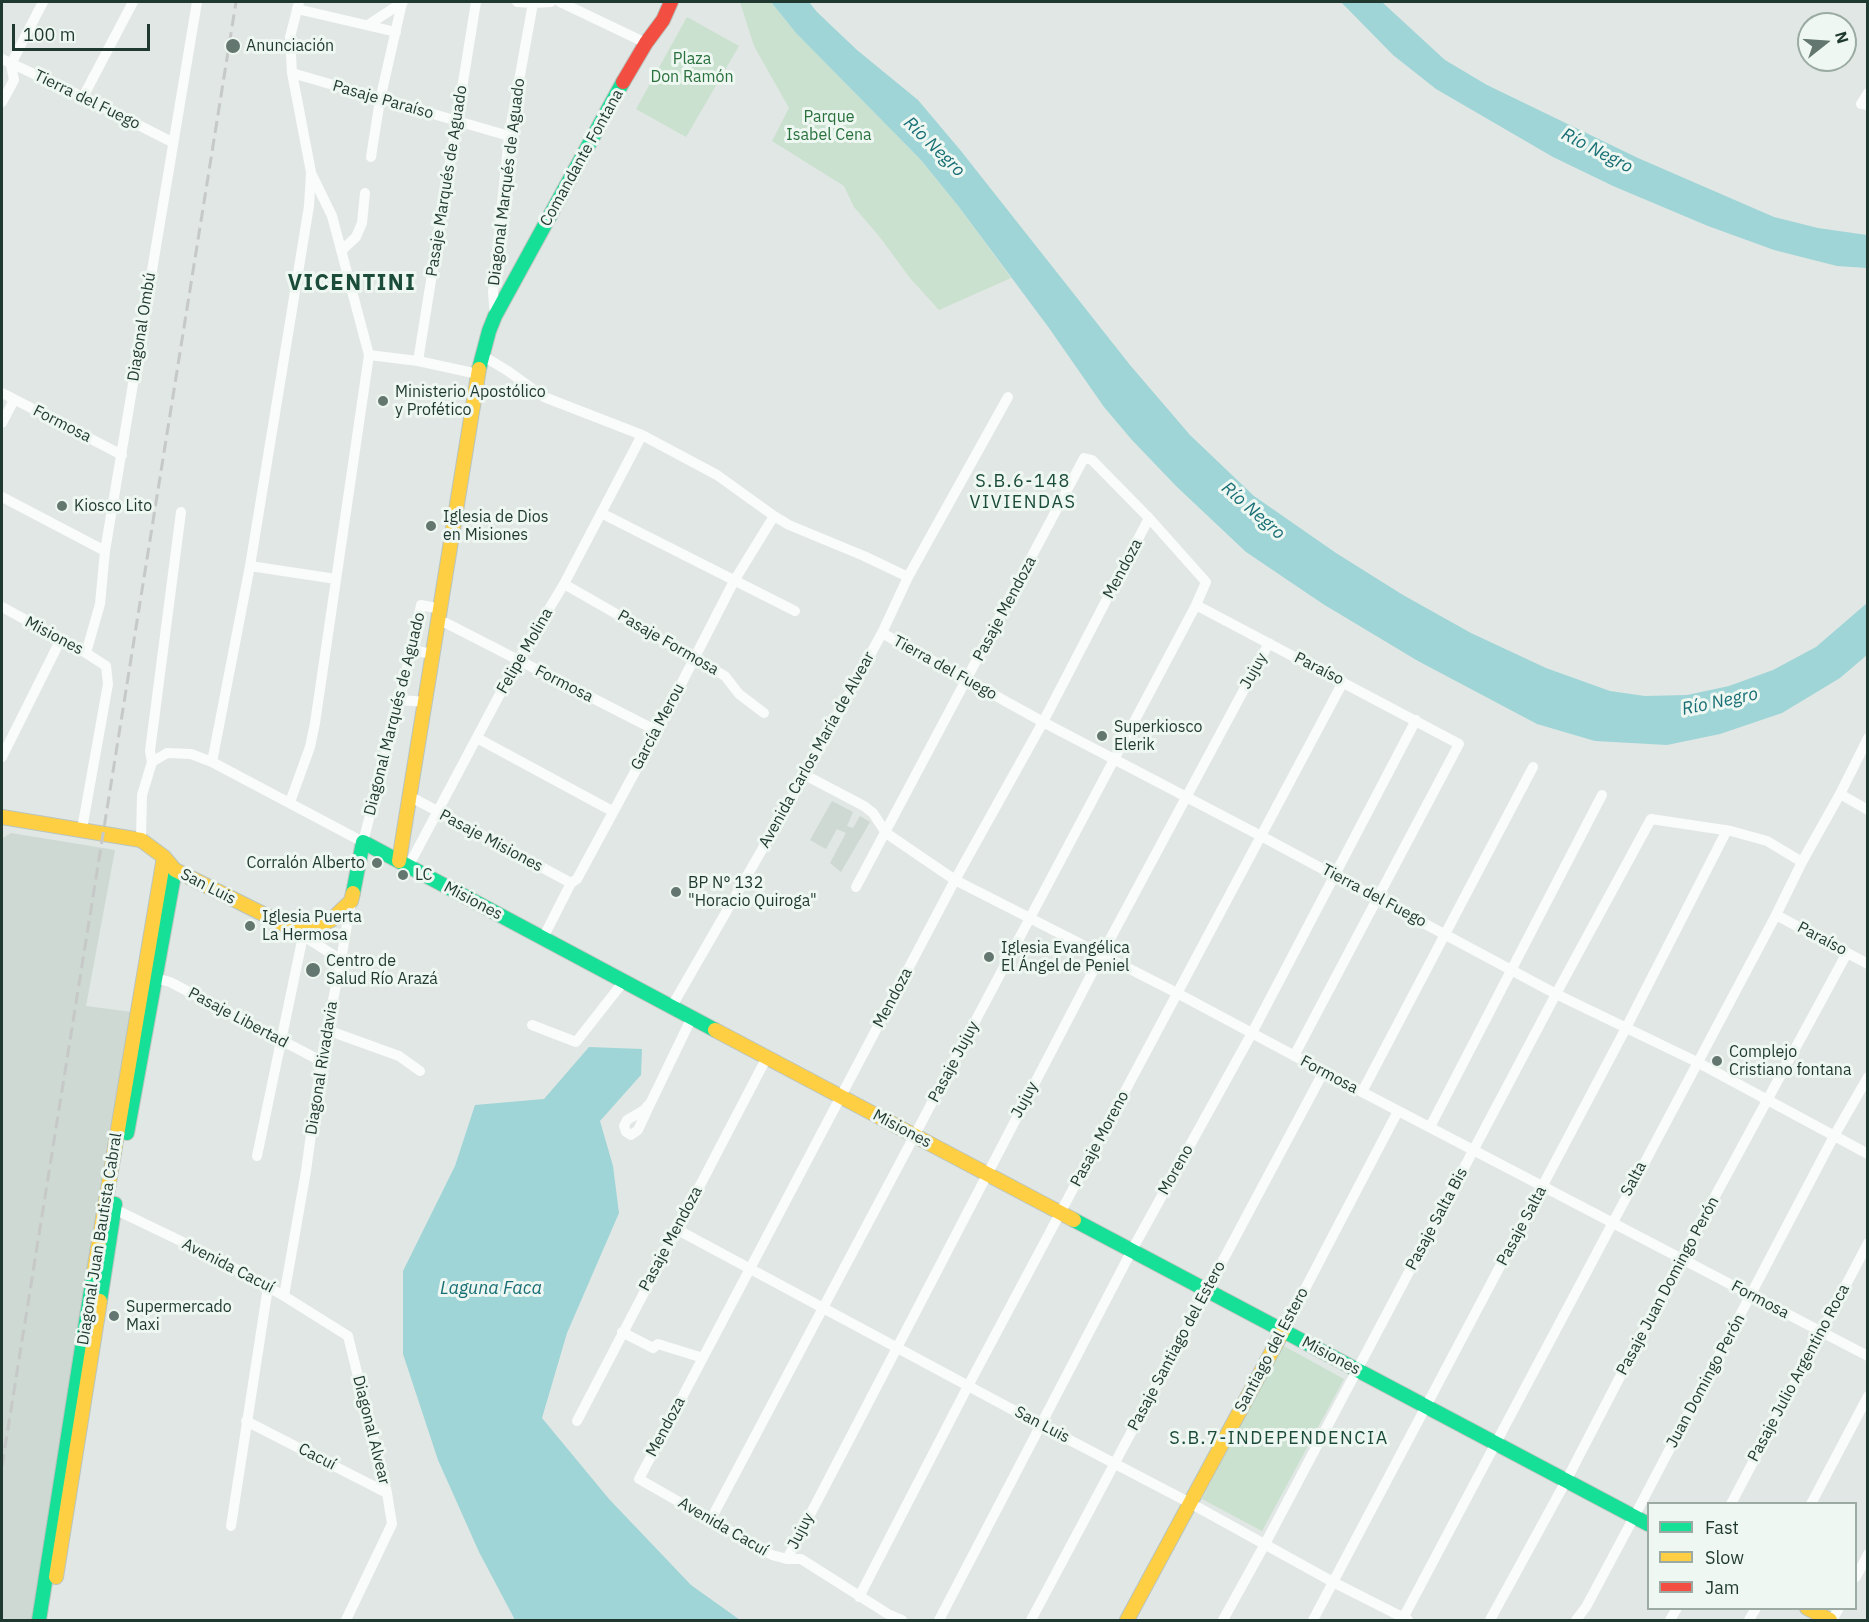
<!DOCTYPE html>
<meta charset="utf-8">
<style>
body{margin:0}
#map{position:relative;width:1869px;height:1622px;overflow:hidden;background:#e1e7e4;font-family:"IBM Plex Sans",sans-serif}
canvas{display:block}
.frame{position:absolute;inset:0;border:3px solid #1f3930;pointer-events:none}
.legend{position:absolute;left:1647px;top:1502px;width:210px;height:108px;box-sizing:border-box;background:#eef7f1;border:2px solid #9baba4;margin:0;padding:8px 10px;list-style:none;font-size:18px;color:#1f3930}
.legend li{display:flex;align-items:center;gap:12px;height:30px}
.legend b{width:30px;border:2px solid #9baba4}
.north{position:absolute;left:1797px;top:12px;width:60px;height:60px;box-sizing:border-box;background:#eef7f1;border:2px solid #9baba4;border-radius:50%;rotate:73deg;font-size:16px;font-weight:700;line-height:24px;text-align:center;color:#1f3930}
.north::after{content:'';display:block;margin:auto;width:21px;height:27px;background:#63766f;clip-path:polygon(50% 0,100% 100%,50% 72%,0 100%)}
.scale{position:absolute;left:12px;top:24px;width:138px;height:27px;box-sizing:border-box;border:3px solid #1f3930;border-top:0;padding-left:8px;font-size:18px;line-height:21px;white-space:nowrap;color:#1f3930;-webkit-text-stroke:4px #eef7f1;paint-order:stroke}
</style>
<div id="map">
<canvas width="1869" height="1622"></canvas>
<div class="frame"></div>
<ul class="legend">
<li><b style="height:8px;background:#16e098"></b>Fast</li>
<li><b style="height:8px;background:#ffcf43"></b>Slow</li>
<li><b style="height:8px;background:#f24e42"></b>Jam</li>
</ul>
<div class="north">N</div>
<div class="scale">100 m</div>
</div>
<script>
const c = document.querySelector('canvas').getContext('2d');
c.lineJoin = 'round';
function fill(path, color) { c.fillStyle = color; c.fill(path, 'evenodd'); }
const shape = rows => new Path2D(rows.map(r => 'M' + r).join(''));
function trace(path, color, width, dash) { c.strokeStyle = color; c.lineWidth = width; c.lineCap = dash ? 'butt' : 'round'; c.setLineDash(dash || []); c.stroke(path); }
function label(font, color, halo, rows, align = 'center') {
  c.font = font + ' "IBM Plex Sans",sans-serif'; c.lineWidth = 6; c.setLineDash([]); c.textBaseline = 'middle'; c.strokeStyle = halo; c.fillStyle = color; for (const [text, x, y, turn = 0] of rows) {
    c.save(); c.translate(x, y); c.rotate((+turn || 0) * Math.PI / 180); c.textAlign = isNaN(turn) ? turn : align; if (halo) c.strokeText(text, 0, 0); c.fillText(text, 0, 0); c.restore();
  }
}
fill(shape([
 [832,801,853,812,847,826,853,828,860,816,870,822,841,872,830,863,846,833,837,829,826,849,810,840],
 [11,833,115,850,86,1006,132,1012,33,1620,2,1620,2,848,3,838]
]), '#ced9d3');
fill(shape([
 [740,2,771,2,796,33,921,160,959,207,1011,278,939,310,910,278,879,236,854,207,844,186,772,141,789,108,754,46],
 [687,17,739,46,686,137,636,109],
 [1282,1345,1344,1379,1262,1531,1202,1499]
]), '#c9e1ce');
fill(shape([
 [771,2,809,2,817,12,857,50,918,100,961,151,1130,365,1190,435,1254,496,1336,553,1403,595,1471,633,1546,668,1610,691,1645,696,1687,695,1729,686,1773,670,1816,647,1867,603,1867,655,1840,678,1782,713,1720,734,1667,745,1595,741,1537,724,1418,661,1323,604,1246,552,1176,486,1132,440,1104,407,1049,328,959,207,921,160,796,33],
 [1341,2,1382,2,1445,60,1487,85,1638,158,1774,217,1818,228,1867,235,1867,268,1837,266,1774,250,1708,226,1613,186,1553,157,1436,89,1393,55],
 [589,1047,642,1049,641,1075,600,1121,613,1166,619,1213,567,1333,542,1418,609,1499,691,1585,740,1620,515,1620,479,1552,438,1460,403,1354,403,1271,455,1166,475,1105,544,1099]
]), '#9fd5d7');
const fast = shape([
 [479,369,489,331,495,316,623,82],
 [353,893,363,842,715,1030],
 [127,1133,175,870],
 [1074,1220,1648,1524],
 [100,1301,115,1204],
 [39,1620,94,1271]
]);
const slow = shape([
 [2,817,141,840,164,857,175,870,287,926,311,929,331,920,351,901,353,893],
 [399,861,479,369],
 [715,1030,1074,1220],
 [94,1271,164,857],
 [56,1577,100,1301],
 [1807,1608,1830,1620],
 [1127,1620,1283,1331]
]);
const jam = shape([
 [623,82,646,43,663,20,671,2]
]);
trace(fast, '#bac4bf', 16);
trace(slow, '#bac4bf', 16);
trace(jam, '#bac4bf', 16);
trace(shape([
 [517,2,533,3,551,2],
 [560,2,646,43],
 [297,9,396,32],
 [368,25,403,2],
 [2,59,83,97,172,142],
 [292,73,509,136],
 [1868,93,1861,104,1868,105],
 [83,97,133,2],
 [2,102,14,80,11,64,43,2],
 [371,157,380,100,402,3],
 [342,250,356,237,362,223,365,193],
 [495,316,493,292,509,136,533,3],
 [369,355,418,361,478,374],
 [483,356,508,371,544,397,642,435,717,475,774,516,789,525,864,556,908,577],
 [418,361,476,2],
 [2,393,122,455],
 [2,423,14,400],
 [2,497,105,551],
 [601,513,795,611],
 [250,566,336,579],
 [564,584,725,676,739,694,764,713],
 [2,607,86,653,106,666,108,684,82,829],
 [439,622,446,623,657,731],
 [882,633,1043,722,1261,836,1556,994,1697,1062,1868,1154],
 [411,650,433,654],
 [86,653,100,604,105,551,197,2],
 [400,700,426,702],
 [477,738,612,811],
 [2,757,61,639],
 [152,762,167,753,191,754,212,762,363,842,400,700,421,605,441,609],
 [212,762,250,566,309,206,311,172,292,73,290,37,299,2],
 [805,775,864,806,873,813,886,833,955,880,1177,993,1362,1092,1868,1356],
 [1840,794,1868,810],
 [411,797,571,883],
 [290,802,310,747,315,723,369,355,332,216,312,175],
 [141,840,142,795,152,762,150,751,181,512],
 [408,867,518,660,564,584,642,435],
 [856,887,1084,458,1092,460,1149,518,1206,582,1196,605,1459,744,1294,1056],
 [1776,915,1868,964],
 [299,933,341,960],
 [543,938,571,883,577,879,657,731,734,581,774,516],
 [155,978,170,982,321,1061],
 [672,1006,805,775,882,633,908,577,1008,397],
 [532,1025,576,1042,624,981],
 [327,1030,399,1056,420,1071],
 [1362,1092,1533,767],
 [651,1102,638,1130,631,1135,626,1132,624,1126,627,1120,644,1110,651,1102,692,1017],
 [1430,1127,1602,795],
 [257,1156,303,936],
 [110,1207,218,1259,284,1296,348,1336,387,1493,392,1524,346,1620],
 [676,1229,1041,1425,1190,1503,1333,1582,1408,1620],
 [284,1296,306,1171,321,1061,341,960,351,901],
 [1283,1331,1398,1111],
 [622,1332,653,1348,658,1344,703,1358],
 [246,1421,387,1493],
 [577,1421,767,1057],
 [1731,1504,1868,1243],
 [1811,1504,1868,1396],
 [711,1519,1196,605],
 [231,1526,268,1287],
 [787,1559,1102,954,1269,643],
 [1856,1577,1868,1554],
 [859,1597,968,1386,1343,682],
 [902,1620,888,1614,801,1559,787,1559,772,1555,639,1479,955,880,1043,722,1149,518],
 [939,1620,1132,1250,1252,1033,1416,720],
 [1031,1620,1324,1071],
 [1223,1620,1265,1544,1556,994,1651,819,1731,831,1767,841,1802,862],
 [1313,1620,1626,1028,1727,830],
 [1402,1620,1776,915,1802,862,1840,794,1868,738],
 [1490,1620,1566,1481,1681,1259,1847,953],
 [1576,1620,1586,1607,1634,1517,1834,1136,1868,1077],
 [1670,1620,1677,1608],
 [1749,1620,1756,1608],
 [1832,1620,1839,1608]
]), '#fafbfb', 10);
trace(fast, '#16e098', 14);
trace(slow, '#ffcf43', 14);
trace(jam, '#f24e42', 14);
trace(shape([
 [2,1466,236,2]
]), '#c6c9c8', 3, [12, 6]);
for (const [x, y, r, color] of [
 [233,46,8,"#63766f"],
 [383,401,6,"#63766f"],
 [62,506,6,"#63766f"],
 [431,526,6,"#63766f"],
 [1102,736,6,"#63766f"],
 [377,863,6,"#63766f"],
 [403,875,6,"#63766f"],
 [676,892,6,"#63766f"],
 [250,926,6,"#63766f"],
 [989,957,6,"#63766f"],
 [313,970,8,"#63766f"],
 [1717,1061,6,"#63766f"],
 [114,1316,6,"#63766f"]
]) { const dot = new Path2D(); dot.arc(x, y, r, 0, 2 * Math.PI); c.fillStyle = color; c.fill(dot); trace(dot, '#eef7f1', 2); }
label('16px', '#1f3930', '#eef7f1', [
 ["Anunciación",246,46],
 ["Ministerio Apostólico",395,392],
 ["y Profético",395,410],
 ["Kiosco Lito",74,506],
 ["Iglesia de Dios",443,517],
 ["en Misiones",443,535],
 ["Superkiosco",1114,727],
 ["Elerik",1114,745],
 ["Corralón Alberto",365,863,"right"],
 ["LC",415,875],
 ["BP N° 132",688,883],
 ["\"Horacio Quiroga\"",688,901],
 ["Iglesia Puerta",262,917],
 ["La Hermosa",262,935],
 ["Iglesia Evangélica",1001,948],
 ["El Ángel de Peniel",1001,966],
 ["Centro de",326,961],
 ["Salud Río Arazá",326,979],
 ["Complejo",1729,1052],
 ["Cristiano fontana",1729,1070],
 ["Supermercado",126,1307],
 ["Maxi",126,1325]
], 'left');
label('16px', '#29713d', '#eef7f1', [
 ["Plaza",692,59],
 ["Don Ramón",692,77],
 ["Parque",829,117],
 ["Isabel Cena",829,135]
]);
label('16px', '#1f3930', '#eef7f1', [
 ["Tierra del Fuego",87,100,26],
 ["Pasaje Paraíso",383,100,16],
 ["Comandante Fontana",582,158,-61],
 ["Pasaje Marqués de Aguado",447,181,-81],
 ["Diagonal Marqués de Aguado",507,182,-83],
 ["Diagonal Ombú",142,327,-81],
 ["Formosa",62,424,27],
 ["Mendoza",1123,569,-62],
 ["Pasaje Mendoza",1005,609,-62],
 ["Misiones",54,636,28],
 ["Pasaje Formosa",668,643,30],
 ["Felipe Molina",525,651,-60],
 ["Tierra del Fuego",945,668,29],
 ["Paraíso",1319,669,27],
 ["Jujuy",1254,671,-61],
 ["Formosa",564,684,27],
 ["Diagonal Marqués de Aguado",395,714,-76],
 ["García Merou",658,727,-62],
 ["Avenida Carlos María de Alvear",817,750,-61],
 ["Pasaje Misiones",491,841,28],
 ["San Luis",208,887,27],
 ["Tierra del Fuego",1374,896,28],
 ["Misiones",473,901,28],
 ["Paraíso",1822,939,28],
 ["Mendoza",893,998,-62],
 ["Pasaje Libertad",238,1018,28],
 ["Pasaje Jujuy",954,1062,-62],
 ["Diagonal Rivadavia",322,1068,-81],
 ["Formosa",1329,1075,28],
 ["Jujuy",1025,1100,-62],
 ["Misiones",902,1129,28],
 ["Pasaje Moreno",1100,1139,-62],
 ["Moreno",1176,1170,-61],
 ["Salta",1634,1179,-62],
 ["Pasaje Salta Bis",1437,1219,-62],
 ["Pasaje Salta",1522,1226,-62],
 ["Diagonal Juan Bautista Cabral",100,1239,-81],
 ["Pasaje Mendoza",671,1239,-62],
 ["Avenida Cacuí",228,1266,27],
 ["Pasaje Juan Domingo Perón",1668,1286,-62],
 ["Formosa",1760,1300,28],
 ["Pasaje Santiago del Estero",1177,1346,-62],
 ["Santiago del Estero",1272,1350,-62],
 ["Misiones",1331,1356,28],
 ["Pasaje Julio Argentino Roca",1799,1373,-62],
 ["Juan Domingo Perón",1706,1381,-62],
 ["San Luis",1042,1425,28],
 ["Mendoza",666,1427,-62],
 ["Diagonal Alvear",371,1430,76],
 ["Cacuí",317,1457,27],
 ["Avenida Cacuí",723,1527,30],
 ["Jujuy",801,1531,-63]
]);
label('italic 18px', '#186f76', '#eef7f1', [
 ["Río Negro",934,147,44],
 ["Río Negro",1597,151,27],
 ["Río Negro",1253,511,41],
 ["Río Negro",1720,702,-12],
 ["Laguna Faca",491,1289]
]);
c.letterSpacing = '1.5px';
label('18px', '#1b4c3b', '#eef7f1', [
 ["S.B.6-148",1023,482],
 ["VIVIENDAS",1023,503],
 ["S.B.7-INDEPENDENCIA",1279,1439]
]);
c.letterSpacing = '0px';
c.letterSpacing = '1.5px';
label('bold 22px', '#1b4c3b', '#eef7f1', [
 ["VICENTINI",352,284]
]);
c.letterSpacing = '0px';
</script>
